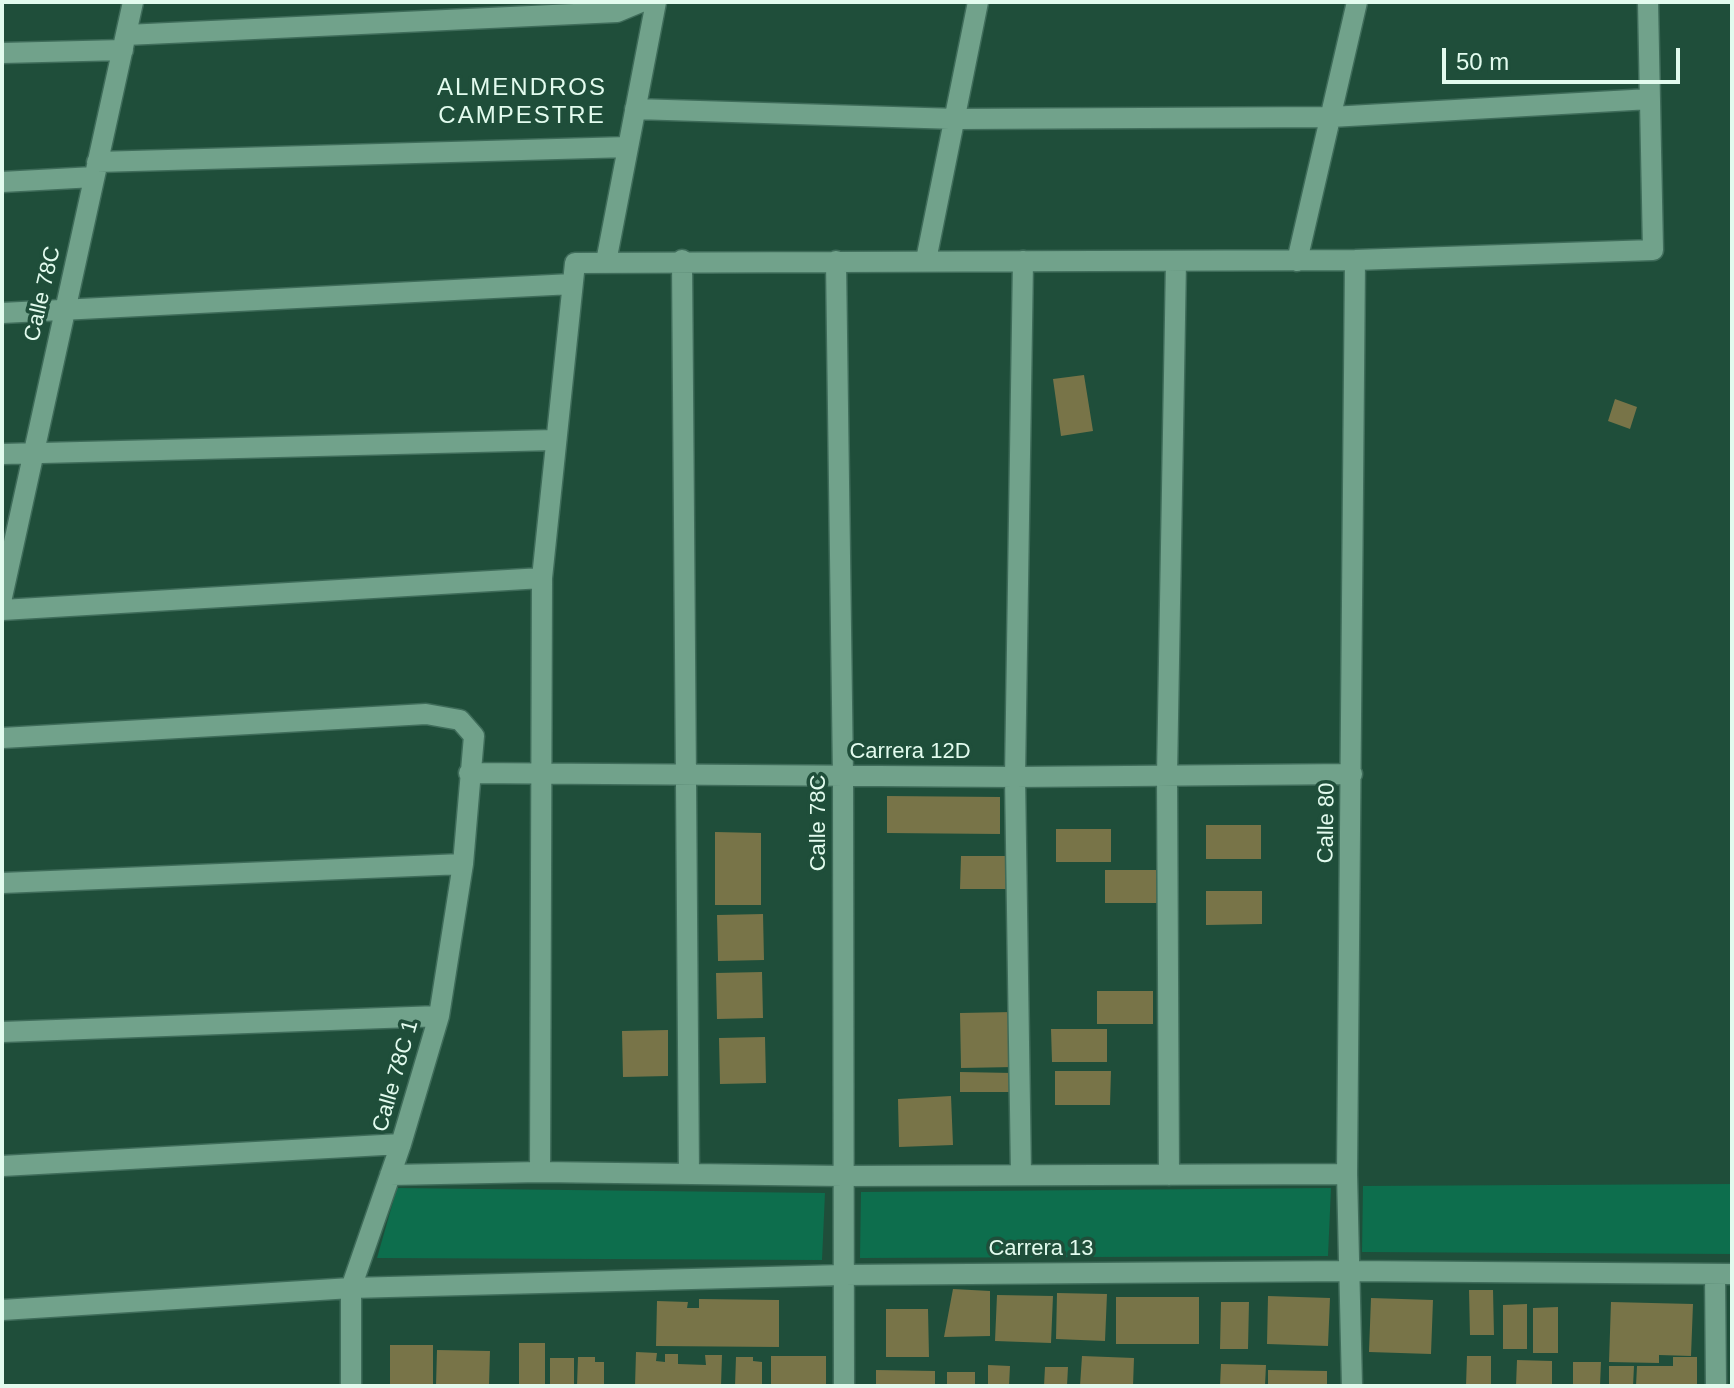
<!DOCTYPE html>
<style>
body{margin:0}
#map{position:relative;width:1734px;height:1388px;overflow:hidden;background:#1f4e3a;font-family:Arial,sans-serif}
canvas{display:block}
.frame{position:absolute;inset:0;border:4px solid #e2fbee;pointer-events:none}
.scale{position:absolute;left:1442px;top:48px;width:238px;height:36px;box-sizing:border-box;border:4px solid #e2fbee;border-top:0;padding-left:10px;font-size:24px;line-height:28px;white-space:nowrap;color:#e2fbee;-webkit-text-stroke:6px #1f4e3a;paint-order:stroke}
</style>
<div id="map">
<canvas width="1734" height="1388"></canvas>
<div class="frame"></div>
<div class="scale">50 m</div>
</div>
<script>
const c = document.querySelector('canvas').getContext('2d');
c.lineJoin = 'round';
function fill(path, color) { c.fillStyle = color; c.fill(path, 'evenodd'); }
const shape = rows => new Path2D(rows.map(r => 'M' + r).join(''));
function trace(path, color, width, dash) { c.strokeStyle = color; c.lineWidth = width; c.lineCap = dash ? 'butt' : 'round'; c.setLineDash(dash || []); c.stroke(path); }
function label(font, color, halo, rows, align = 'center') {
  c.font = font + ' Arial,sans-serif'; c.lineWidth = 7; c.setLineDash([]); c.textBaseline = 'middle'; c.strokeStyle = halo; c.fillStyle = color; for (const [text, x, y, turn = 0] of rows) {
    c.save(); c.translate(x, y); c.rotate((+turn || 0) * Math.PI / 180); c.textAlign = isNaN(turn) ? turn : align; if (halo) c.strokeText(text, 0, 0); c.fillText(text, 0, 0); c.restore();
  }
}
fill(shape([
 [1732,1184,1732,1254,1362,1252,1363,1186],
 [397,1188,825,1193,822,1260,377,1258],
 [1331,1188,1328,1256,860,1258,861,1192]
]), '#0d6e4d');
fill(shape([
 [1084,375,1093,431,1061,436,1053,379],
 [1615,399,1637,407,1630,429,1608,421],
 [887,796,1000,797,1000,834,887,833],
 [1206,825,1261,825,1261,859,1206,859],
 [1056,829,1111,829,1111,862,1056,862],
 [715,832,761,833,761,905,715,905],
 [961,856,1016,856,1016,889,960,889],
 [1105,870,1160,870,1160,903,1105,903],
 [1206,891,1262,891,1262,924,1206,925],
 [763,914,764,960,718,961,717,915],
 [762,972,763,1018,717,1019,716,973],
 [1097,991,1153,991,1153,1024,1097,1024],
 [1013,1012,1014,1067,961,1068,960,1013],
 [1051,1029,1107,1029,1107,1062,1052,1062],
 [668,1030,668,1076,623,1077,622,1031],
 [765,1037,766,1083,720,1084,719,1038],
 [1055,1071,1111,1071,1110,1105,1055,1105],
 [960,1072,1013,1073,1014,1092,960,1092],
 [951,1096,953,1145,899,1147,898,1099],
 [953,1289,990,1291,990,1336,944,1337],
 [1469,1290,1493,1290,1494,1335,1470,1335],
 [1057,1293,1107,1294,1105,1341,1056,1339],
 [997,1295,1053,1296,1051,1343,995,1341],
 [1268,1296,1330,1298,1328,1346,1267,1344],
 [1116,1297,1199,1297,1199,1344,1116,1344],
 [1371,1298,1433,1300,1431,1354,1369,1352],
 [699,1299,779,1300,779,1347,656,1346,657,1301,688,1302,687,1308,699,1308],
 [1221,1302,1249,1302,1248,1349,1220,1349],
 [1611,1302,1693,1304,1691,1356,1659,1355,1659,1363,1609,1362],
 [1527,1304,1527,1349,1503,1349,1503,1305],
 [1558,1307,1558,1353,1533,1353,1533,1308],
 [886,1309,928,1309,929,1357,886,1357],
 [519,1343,545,1343,545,1386,519,1386],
 [390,1345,433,1345,433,1386,390,1386],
 [437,1350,490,1351,489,1386,436,1386],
 [636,1352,657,1353,656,1361,665,1362,665,1354,678,1354,678,1364,706,1365,705,1355,722,1355,721,1386,635,1386],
 [771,1356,826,1356,826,1386,771,1386],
 [1082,1356,1134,1358,1133,1386,1080,1386],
 [1467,1356,1491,1356,1491,1386,1466,1386],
 [578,1357,595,1357,595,1362,604,1362,604,1386,577,1386],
 [736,1357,753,1357,753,1361,762,1362,762,1386,735,1386],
 [1673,1357,1697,1357,1697,1386,1636,1386,1637,1366,1673,1366],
 [550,1358,574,1358,574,1386,550,1386],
 [1517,1360,1552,1361,1552,1386,1516,1386],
 [1573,1362,1601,1362,1600,1386,1573,1386],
 [1221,1364,1266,1365,1265,1386,1220,1386],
 [988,1365,1010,1366,1009,1386,988,1386],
 [1609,1366,1634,1366,1633,1386,1609,1386],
 [1045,1367,1068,1367,1067,1386,1044,1386],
 [876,1370,935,1371,935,1386,876,1386],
 [1268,1370,1327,1371,1327,1386,1268,1386],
 [947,1372,975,1372,975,1386,947,1386]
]), '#787448');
const minor = shape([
 [126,35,617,12,641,2],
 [2,53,123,50],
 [635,109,957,119,1331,117,1650,99],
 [97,162,628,147],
 [2,182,94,177],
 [682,260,689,1174],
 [926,260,978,2],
 [836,261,843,776,844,1386],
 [1297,261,1357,2],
 [606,262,656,2],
 [2,313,572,284],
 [2,454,554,440],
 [2,597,133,2],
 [2,610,542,578],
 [2,738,426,714,460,720,474,736,463,864,439,1016,401,1144,351,1288,351,1386],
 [469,773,1015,777,1352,774],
 [2,883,463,864],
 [2,1032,439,1016],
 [2,1166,401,1144],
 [540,1172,542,578,575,263,1355,260,1653,250,1648,2],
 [390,1175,540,1172,843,1176,1347,1174],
 [1021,1175,1015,777,1023,261],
 [1169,1175,1167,775,1176,261],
 [1715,1274,1716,1386],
 [2,1310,351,1288,843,1275,1349,1271,1732,1274],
 [1352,1386,1347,1174,1355,260]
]);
trace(minor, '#3f6c5a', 23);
trace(minor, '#71a28b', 20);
label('22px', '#e2fbee', '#1f4e3a', [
 ["Calle 78C",43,294,-77],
 ["Carrera 12D",910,752],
 ["Calle 78C",819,823,-90],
 ["Calle 80",1327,823,-89],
 ["Calle 78C 1",396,1076,-74],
 ["Carrera 13",1041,1249]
]);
c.letterSpacing = '2px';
label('24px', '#e2fbee', '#1f4e3a', [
 ["ALMENDROS",522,88],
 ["CAMPESTRE",522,116]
]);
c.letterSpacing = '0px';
</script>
